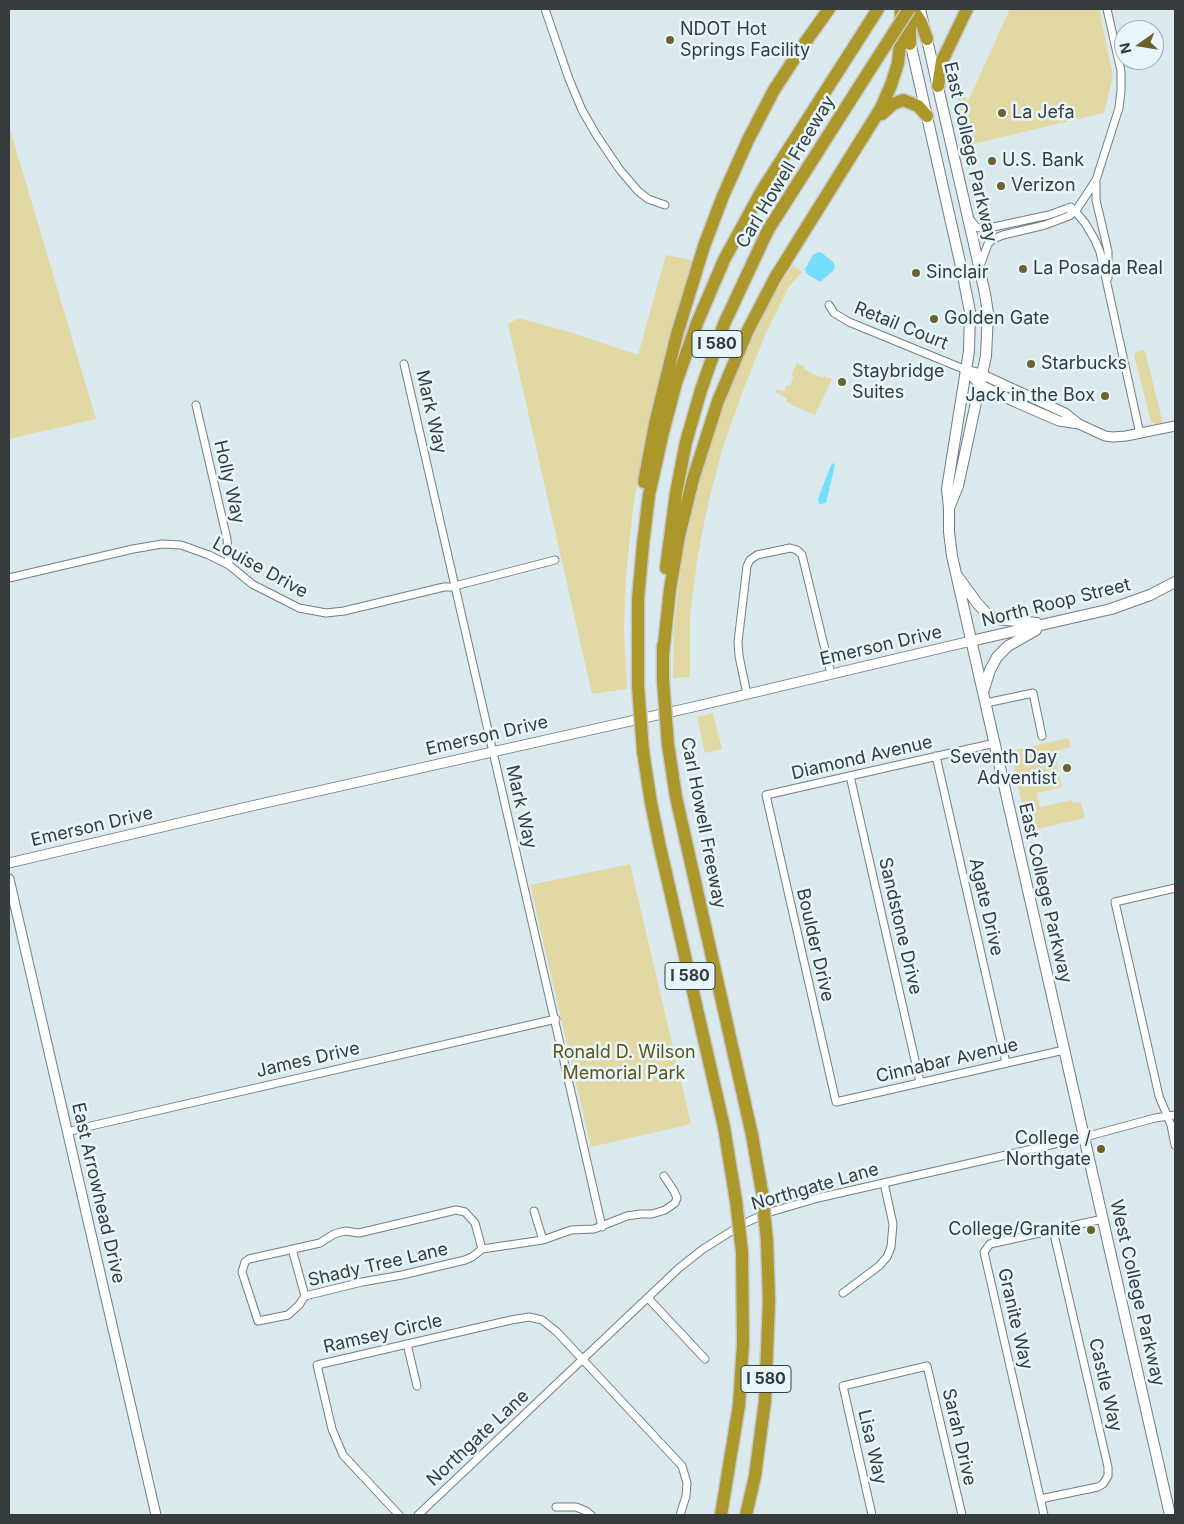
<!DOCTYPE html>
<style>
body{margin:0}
#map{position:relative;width:1184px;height:1524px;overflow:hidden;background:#dae9ee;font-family:Inter,sans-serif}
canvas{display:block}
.frame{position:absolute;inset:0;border:10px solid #363c3e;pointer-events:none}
.north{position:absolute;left:1114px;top:20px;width:50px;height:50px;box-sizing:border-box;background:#e7f6fb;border:1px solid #a0acaf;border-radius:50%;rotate:257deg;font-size:14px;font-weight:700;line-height:20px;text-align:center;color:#363c3e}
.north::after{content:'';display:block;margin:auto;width:18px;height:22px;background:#6c622f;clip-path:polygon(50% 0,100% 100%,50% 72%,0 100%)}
</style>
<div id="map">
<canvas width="1184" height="1524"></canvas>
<div class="frame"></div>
<div class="north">N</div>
</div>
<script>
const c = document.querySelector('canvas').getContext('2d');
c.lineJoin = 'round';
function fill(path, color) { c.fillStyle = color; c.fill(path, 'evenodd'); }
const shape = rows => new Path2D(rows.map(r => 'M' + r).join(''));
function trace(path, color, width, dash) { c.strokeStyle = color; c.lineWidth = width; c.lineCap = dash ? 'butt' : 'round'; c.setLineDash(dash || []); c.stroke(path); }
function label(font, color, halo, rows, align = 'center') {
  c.font = font + ' Inter,sans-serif'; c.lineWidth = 5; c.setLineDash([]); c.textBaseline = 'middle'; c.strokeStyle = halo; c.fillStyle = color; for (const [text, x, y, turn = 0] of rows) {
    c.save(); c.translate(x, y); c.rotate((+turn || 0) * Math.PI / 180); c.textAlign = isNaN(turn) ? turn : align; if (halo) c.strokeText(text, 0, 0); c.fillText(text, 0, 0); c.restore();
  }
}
fill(shape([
 [1010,9,1099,9,1113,76,1104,113,969,145,954,82,968,101],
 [9,126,96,419,9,439],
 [666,255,692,260,662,365,643,445,633,508,626,575,624,629,627,689,592,694,508,324,519,318,573,333,638,355],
 [793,265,802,272,788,288,765,335,742,393,722,450,708,504,698,554,690,615,690,677,673,678,674,626,682,561,692,513,706,457,724,406,747,350,779,285],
 [1143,350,1145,351,1162,420,1162,422,1156,424,1151,422,1134,355,1136,352],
 [797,363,805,367,804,369,822,378,824,376,832,379,815,415,786,402,787,398,775,392,777,389,784,392,787,385,790,385,794,377,791,376],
 [713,713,722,749,705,753,697,717],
 [1069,738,1071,747,1054,751,1062,787,1037,793,1040,807,1072,800,1073,803,1081,802,1085,818,1028,831,1010,751],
 [630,864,691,1124,591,1147,530,885]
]), '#e2d8a3');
fill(shape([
 [818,252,822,253,833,262,835,266,834,270,820,282,807,274,805,269,813,255],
 [833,463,835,465,826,503,819,504,818,499,831,465]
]), '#73defd');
const minor = shape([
 [545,9,569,79,582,110,597,136,620,170,638,191,648,199,665,205],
 [1096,183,1096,200,1108,251,1108,278],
 [1068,208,1075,211,1085,223,1095,240,1100,252,1140,434],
 [969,218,976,227,984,229,1049,215,1071,207],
 [980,266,988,244,993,239,1003,235,1045,225,1069,216,1077,209,1096,180,1119,108,1121,91,1121,71,1107,9],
 [829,305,834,313,849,322,966,370],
 [404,364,602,1227],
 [196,405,227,539,229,565],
 [9,578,133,549,162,544,181,545,209,555,229,565,252,584,299,608,326,613,344,611,444,587,451,587,555,560],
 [747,694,739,656,738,642,747,566,750,560,757,555,790,548,797,550,802,555,831,674],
 [986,703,1033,693,1042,736],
 [995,743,766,795,836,1102,1064,1050],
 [936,756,1006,1063],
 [850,776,920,1082],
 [1175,888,1115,902,1159,1096,1171,1125,1175,1145],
 [67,1132,95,1125,556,1019],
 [456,1210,465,1212,475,1223,482,1249,472,1257,465,1260,402,1275,362,1282,305,1296,299,1305,288,1315,258,1321,242,1272,245,1262,249,1259,320,1243,334,1234,345,1231,359,1233,456,1210],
 [534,1211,543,1240],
 [292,1249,305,1296],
 [482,1249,543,1240,571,1230,594,1229,627,1216,640,1214,652,1214,665,1210,675,1203,677,1198,674,1191,664,1176],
 [843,1293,879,1266,887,1257,891,1247,893,1224,884,1183],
 [648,1298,705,1359],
 [407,1344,417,1386],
 [1040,1499,1098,1487,1103,1484,1108,1476,1108,1467,1053,1230],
 [556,1507,576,1507,586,1511,591,1515],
 [399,1515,343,1455,332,1429,317,1365,511,1320,529,1317,542,1320,557,1332,682,1466,687,1483,686,1496,680,1515],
 [418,1515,679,1268,703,1249,743,1224,767,1213,818,1198,1085,1137,1155,1118,1175,1115],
 [872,1515,843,1386,927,1366,962,1515],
 [1044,1515,984,1252,990,1244,1103,1219]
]);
const tertiary = shape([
 [966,370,981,374,1065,413,1079,424,1105,436,1113,437,1126,436,1175,426],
 [966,370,979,384,1015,402,1059,421,1079,424],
 [9,863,247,807,693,707,971,641],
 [9,879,156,1515]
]);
const secondary = shape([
 [920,9,974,244,985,294,988,313,986,356,958,486,949,508],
 [909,37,962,271,970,312,969,351,947,489,949,508,949,532,952,556,1170,1515],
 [958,577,977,603,988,615,997,619,1037,623],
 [971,641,1111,609,1150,595,1175,582],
 [983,692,990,670,997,657,1008,646,1036,630]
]);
const motorway = shape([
 [910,9,910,44],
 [912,9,921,22,927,39],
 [938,86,942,61,967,9],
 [882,114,893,104,903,100,918,106,927,116],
 [644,482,655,424,677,334,704,246,723,196,748,140,774,90,804,44,829,9],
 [666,568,676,493,686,442,701,390,724,324,768,230,871,68],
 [663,646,663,680],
 [663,654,670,589,679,536,693,479,718,401,748,330,775,278,881,108,891,85,898,63,900,44,901,9],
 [638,686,638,599,643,544,649,495,663,432,676,383,697,323,724,260,761,192,878,9],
 [668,745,676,797,752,1135,762,1192],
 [643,751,651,803,660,847,724,1127,736,1201],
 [721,1515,739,1405,743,1343,742,1252],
 [746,1515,755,1476,765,1401,769,1301,767,1241]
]);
trace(minor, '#717f83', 9);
trace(tertiary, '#717f83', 11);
trace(secondary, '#717f83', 12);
trace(motorway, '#c7c8c9', 15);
trace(minor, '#fff', 7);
trace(tertiary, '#fff', 9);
trace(secondary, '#fff', 10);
trace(motorway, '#ac982a', 12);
const motorwayBridge = shape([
 [871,68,909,9],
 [663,680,668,745],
 [638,686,643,751],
 [762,1192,767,1241],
 [736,1201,742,1252]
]);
trace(motorwayBridge, '#c7c8c9', 15, []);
trace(motorwayBridge, '#ac982a', 12);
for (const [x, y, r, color] of [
 [670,40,5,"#6c622f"],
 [1002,113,5,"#6c622f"],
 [992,161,5,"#6c622f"],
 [1001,186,5,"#6c622f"],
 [1023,269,5,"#6c622f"],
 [916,273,5,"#6c622f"],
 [934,319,5,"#6c622f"],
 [1031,364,5,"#6c622f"],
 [842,382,5,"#6c622f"],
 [1105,396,5,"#6c622f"],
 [1067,768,5,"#6c622f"],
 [1101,1149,5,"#6c622f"],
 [1091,1230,5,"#6c622f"]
]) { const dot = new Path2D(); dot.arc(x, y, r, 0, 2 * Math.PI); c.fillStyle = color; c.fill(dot); trace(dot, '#e7f6fb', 2); }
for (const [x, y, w] of [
 [717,344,50],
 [690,976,50],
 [766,1379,50]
]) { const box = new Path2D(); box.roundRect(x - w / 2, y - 13.5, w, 27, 4); c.fillStyle = '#e7f6fb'; c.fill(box); trace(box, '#363c3e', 1); }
label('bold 16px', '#363c3e', null, [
 ["I 580",717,344],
 ["I 580",690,976],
 ["I 580",766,1379]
]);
label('18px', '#363c3e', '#e7f6fb', [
 ["NDOT Hot",680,30],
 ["Springs Facility",680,51],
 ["La Jefa",1012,113],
 ["U.S. Bank",1002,161],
 ["Verizon",1011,186],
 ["La Posada Real",1033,269],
 ["Sinclair",926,273],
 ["Golden Gate",944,319],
 ["Starbucks",1041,364],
 ["Staybridge",852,372],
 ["Suites",852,393],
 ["Jack in the Box",1095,396,"right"],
 ["Seventh Day",1057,758,"right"],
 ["Adventist",1057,779,"right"],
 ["College /",1091,1139,"right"],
 ["Northgate",1091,1160,"right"],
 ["College/Granite",1081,1230,"right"]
], 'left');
label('18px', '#363c3e', '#e7f6fb', [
 ["East College Parkway",970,152,77],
 ["Carl Howell Freeway",786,172,-59],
 ["Retail Court",901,326,22],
 ["Mark Way",431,412,77],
 ["Holly Way",229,482,77],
 ["Louise Drive",260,568,29],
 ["North Roop Street",1056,603,-14],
 ["Emerson Drive",881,646,-13],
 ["Emerson Drive",487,736,-13],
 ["Diamond Avenue",862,758,-13],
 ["Mark Way",521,807,77],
 ["Carl Howell Freeway",703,823,79],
 ["Emerson Drive",92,827,-13],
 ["East College Parkway",1045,893,77],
 ["Agate Drive",986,907,77],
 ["Sandstone Drive",900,926,77],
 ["Boulder Drive",815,945,77],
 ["James Drive",308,1060,-13],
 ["Cinnabar Avenue",947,1061,-13],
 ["Northgate Lane",815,1187,-16],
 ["East Arrowhead Drive",98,1193,77],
 ["Shady Tree Lane",378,1265,-13],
 ["West College Parkway",1137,1293,77],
 ["Granite Way",1015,1319,77],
 ["Ramsey Circle",383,1334,-13],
 ["Castle Way",1105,1385,77],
 ["Sarah Drive",959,1437,77],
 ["Northgate Lane",478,1438,-43],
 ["Lisa Way",872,1447,77]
]);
label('18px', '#5f5414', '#e7f6fb', [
 ["Ronald D. Wilson",624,1053],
 ["Memorial Park",624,1074]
]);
</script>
